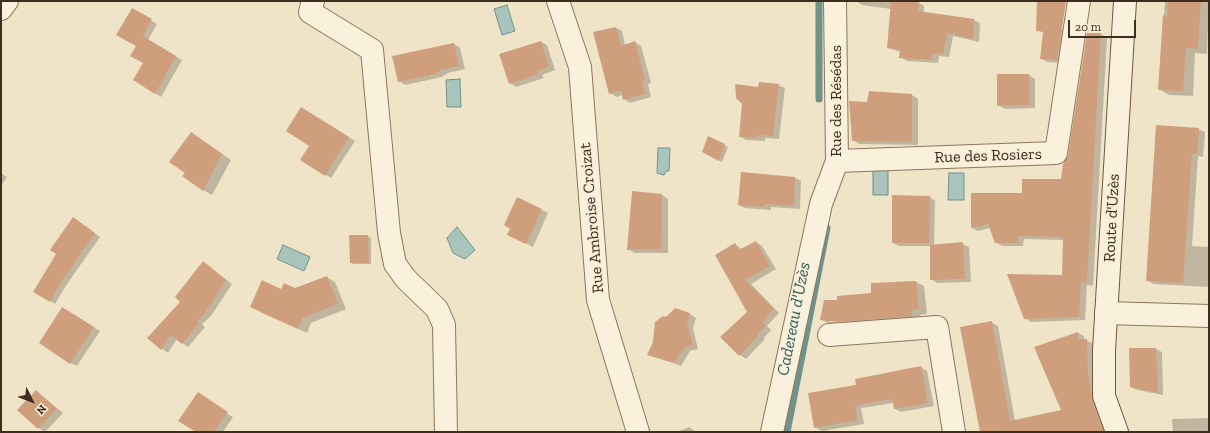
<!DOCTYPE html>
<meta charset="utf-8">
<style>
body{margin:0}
#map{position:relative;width:1210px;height:433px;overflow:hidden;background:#f0e4c8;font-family:"Zilla Slab",serif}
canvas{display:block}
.frame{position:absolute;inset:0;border:2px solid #3d2e20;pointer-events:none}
.north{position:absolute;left:12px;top:381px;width:40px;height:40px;-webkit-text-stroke:3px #f7eed8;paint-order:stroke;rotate:132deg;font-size:11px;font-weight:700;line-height:16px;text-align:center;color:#3d2e20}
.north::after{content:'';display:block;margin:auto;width:14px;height:18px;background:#3d2e20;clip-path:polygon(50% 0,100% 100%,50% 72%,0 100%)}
.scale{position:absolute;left:1068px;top:20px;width:68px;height:18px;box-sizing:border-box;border:2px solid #3d2e20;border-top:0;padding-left:5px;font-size:12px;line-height:14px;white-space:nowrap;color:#3d2e20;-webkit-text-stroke:3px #f7eed8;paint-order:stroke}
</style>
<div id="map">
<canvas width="1210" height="433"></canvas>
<div class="frame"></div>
<div class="north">N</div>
<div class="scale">20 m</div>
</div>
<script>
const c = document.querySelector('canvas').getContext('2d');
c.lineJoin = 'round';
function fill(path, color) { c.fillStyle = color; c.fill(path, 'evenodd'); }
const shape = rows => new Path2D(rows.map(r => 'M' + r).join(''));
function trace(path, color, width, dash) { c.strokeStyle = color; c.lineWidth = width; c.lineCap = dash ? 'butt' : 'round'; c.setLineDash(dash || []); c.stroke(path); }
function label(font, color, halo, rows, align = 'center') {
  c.font = font + ' "Zilla Slab",serif'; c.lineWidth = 3; c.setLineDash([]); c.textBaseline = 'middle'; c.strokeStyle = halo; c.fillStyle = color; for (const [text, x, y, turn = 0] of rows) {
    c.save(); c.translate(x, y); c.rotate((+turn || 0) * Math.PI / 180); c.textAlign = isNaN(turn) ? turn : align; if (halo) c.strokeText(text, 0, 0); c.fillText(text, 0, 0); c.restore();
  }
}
const water = shape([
 [507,5,515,31,502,35,494,9,507,5],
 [460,79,461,107,447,107,446,80,460,79],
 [658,148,670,148,669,171,666,171,664,175,657,173,658,148],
 [873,166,888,166,888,195,873,195,873,166],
 [949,173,964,173,964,200,948,200,949,173],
 [457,227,475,250,465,259,453,253,447,238,457,227],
 [283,245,310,257,304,271,277,259,283,245]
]);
fill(water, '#a9c4bc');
trace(water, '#6f938a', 1);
fill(shape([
 [856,1,918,2,924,6,924,13,974,20,980,23,979,42,953,36,949,57,939,56,938,63,907,61,900,57,901,52,888,48,891,9,862,5],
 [1165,1,1209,1,1207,54,1195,53,1193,96,1169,95,1159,89],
 [132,9,157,24,148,40,182,60,161,97,155,93,137,45],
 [1045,27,1062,29,1068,33,1064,63,1047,62,1041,58],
 [616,28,622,31,625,45,635,42,641,46,651,83,648,84,651,97,630,103,624,99,622,95,617,97,610,93],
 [1088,34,1101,34,1107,38,1093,286,1087,285,1085,320,1031,322,1025,318,1063,276,1064,240,1024,239,1023,246,1002,246,996,242,990,228,978,231,972,228,1023,194,1062,180,1069,155],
 [541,42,547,45,555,70,542,75,544,78,516,87,510,83],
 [454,44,460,48,465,69,448,73,442,77,405,85,399,81],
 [1029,75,1035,79,1035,108,1005,109,998,105],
 [778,85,785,88,779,139,765,138,765,141,746,140,740,136,759,88],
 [912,95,918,99,918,145,859,144,853,140,868,103],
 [307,111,355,141,331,178,301,160,310,146],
 [1198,129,1205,132,1203,157,1198,156,1192,246,1209,247,1209,287,1153,284,1147,280],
 [192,133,231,160,212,195,203,190,186,173],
 [709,137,728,147,722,162,703,151],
 [1,173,7,177,1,186],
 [795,178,801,181,800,209,771,207,771,210,745,208,739,205],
 [662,195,668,199,668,253,635,253,628,249],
 [930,197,935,201,934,246,963,244,969,247,971,282,937,283,931,279,931,246,899,246,893,243],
 [517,198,548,213,533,247,515,238,511,229],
 [79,222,100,237,65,287,55,304,35,292],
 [350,236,368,236,371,238,371,264,354,264,351,263],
 [756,242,762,246,776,269,751,284,779,313,767,326,771,330,764,338,765,339,746,359,740,355,748,313,735,244,743,250],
 [203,262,232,284,211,316,202,324,205,327,188,347,177,339,168,353,148,338,181,303],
 [326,277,335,282,346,309,311,323,307,333,260,312,282,290,295,289],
 [916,282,924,286,927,314,920,315,921,320,829,324,821,319,839,301,872,294,872,284],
 [829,320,843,321,843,323,829,322],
 [68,311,100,331,77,366,71,363],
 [690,314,696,318,693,328,698,349,690,351,681,366,648,354,667,318],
 [991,322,998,326,1015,421,1063,411,1078,333,1084,336,1084,340,1093,343,1094,376,1109,432,981,432,961,328],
 [1130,349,1156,349,1162,352,1163,395,1137,390,1131,387],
 [921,367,927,371,934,406,901,412,895,409,894,403,861,408,864,424,822,431,815,427,857,386],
 [36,391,63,413,45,432,39,428],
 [196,397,233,417,223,432,197,432],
 [1209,418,1209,432,1173,432,1172,419],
 [689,427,696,432,677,432]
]), '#0003');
trace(shape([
 [819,99,819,1],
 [787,432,827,228]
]), '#6f938a', 7);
fill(shape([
 [891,1,919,1,918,11,974,19,973,39,947,33,943,54,933,53,932,60,899,58,900,50,887,48],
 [1037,1,1066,1,1057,60,1040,59,1043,32,1036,31],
 [1168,1,1201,1,1198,49,1186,48,1183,91,1158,90,1163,15,1167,16],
 [132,8,152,19,143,36,176,56,155,94,133,80,143,63,130,56,136,46,116,35],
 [616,27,621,46,635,41,645,80,642,81,645,94,623,100,621,90,609,94,593,32],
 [1087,33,1101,33,1087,283,1081,282,1079,317,1024,319,1007,274,1062,275,1063,237,1018,236,1017,243,995,243,988,224,971,228,971,193,1022,193,1022,179,1061,179,1063,164,1068,155],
 [541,41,549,67,537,71,538,74,509,84,499,54],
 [454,43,459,66,441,70,436,74,398,82,392,56],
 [997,74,1029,74,1029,105,997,106],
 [759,82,779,84,773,136,759,135,758,138,739,137,742,104,736,98,735,84,758,87],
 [869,91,912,94,912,142,852,141,849,101,867,102],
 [301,107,349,137,325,176,300,160,309,146,286,131],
 [1156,125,1199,128,1197,154,1192,154,1183,283,1146,281],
 [191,132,222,154,203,191,182,176,185,173,169,162],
 [708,136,725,144,719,161,702,152],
 [741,172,795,177,794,206,765,204,765,207,738,205],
 [632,191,662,194,661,249,627,250],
 [892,195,930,196,929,243,892,243],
 [517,197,542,209,526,244,507,235,510,229,504,225],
 [73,217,95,233,60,284,50,302,33,292,56,254,50,250],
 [349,235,368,235,369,263,350,263],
 [756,241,770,266,745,280,774,309,762,322,766,326,758,334,759,335,739,356,720,337,747,312,715,255,735,243,739,250],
 [963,242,965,279,930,280,930,245],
 [203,261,226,280,205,313,197,321,199,323,182,344,171,335,161,350,147,338,180,302,175,297],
 [327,276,338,304,302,318,298,329,250,307,262,280,281,289,284,283,295,288],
 [916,281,919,309,912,310,913,316,838,322,820,320,824,300,837,300,837,296,871,293,871,283],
 [62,307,94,327,70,364,39,343],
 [675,308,690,313,687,324,693,345,684,348,674,363,647,355,653,342,655,322,663,316,666,317],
 [992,321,1010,421,1061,410,1034,347,1078,332,1078,339,1087,339,1088,372,1092,400,1104,432,996,432,996,430,980,432,960,327],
 [1129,348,1156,348,1158,393,1130,387],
 [921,366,928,403,894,409,892,399,855,405,858,420,814,428,808,393,856,385,855,379],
 [36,390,57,409,38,429,17,410],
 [198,392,228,412,214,432,196,432,178,421]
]), '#cf9f7d');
const minor = shape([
 [313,1,310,12,372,50,389,233,395,264,406,279,437,309,444,325,446,432],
 [558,1,580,67,598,300,638,432],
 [1,9,7,1],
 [837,161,1056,153,1079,1],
 [1106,313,1209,316],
 [829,335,937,327,954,432],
 [772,432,821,204,837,161,835,1]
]);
const secondary = shape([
 [1117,432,1104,396,1104,350,1125,1]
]);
trace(minor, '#8d765c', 24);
trace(secondary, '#6f573f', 24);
trace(minor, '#faf1dc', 22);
trace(secondary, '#faf1dc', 22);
label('16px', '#3d2e20', '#f7eed8', [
 ["Rue des Résédas",836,101,-90],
 ["Rue des Rosiers",988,156,-2],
 ["Rue Ambroise Croizat",592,218,-95],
 ["Route d'Uzès",1112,218,-87]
]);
label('italic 17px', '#2f5d5a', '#f7eed8', [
 ["Cadereau d'Uzès",794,319,-79]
]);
</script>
